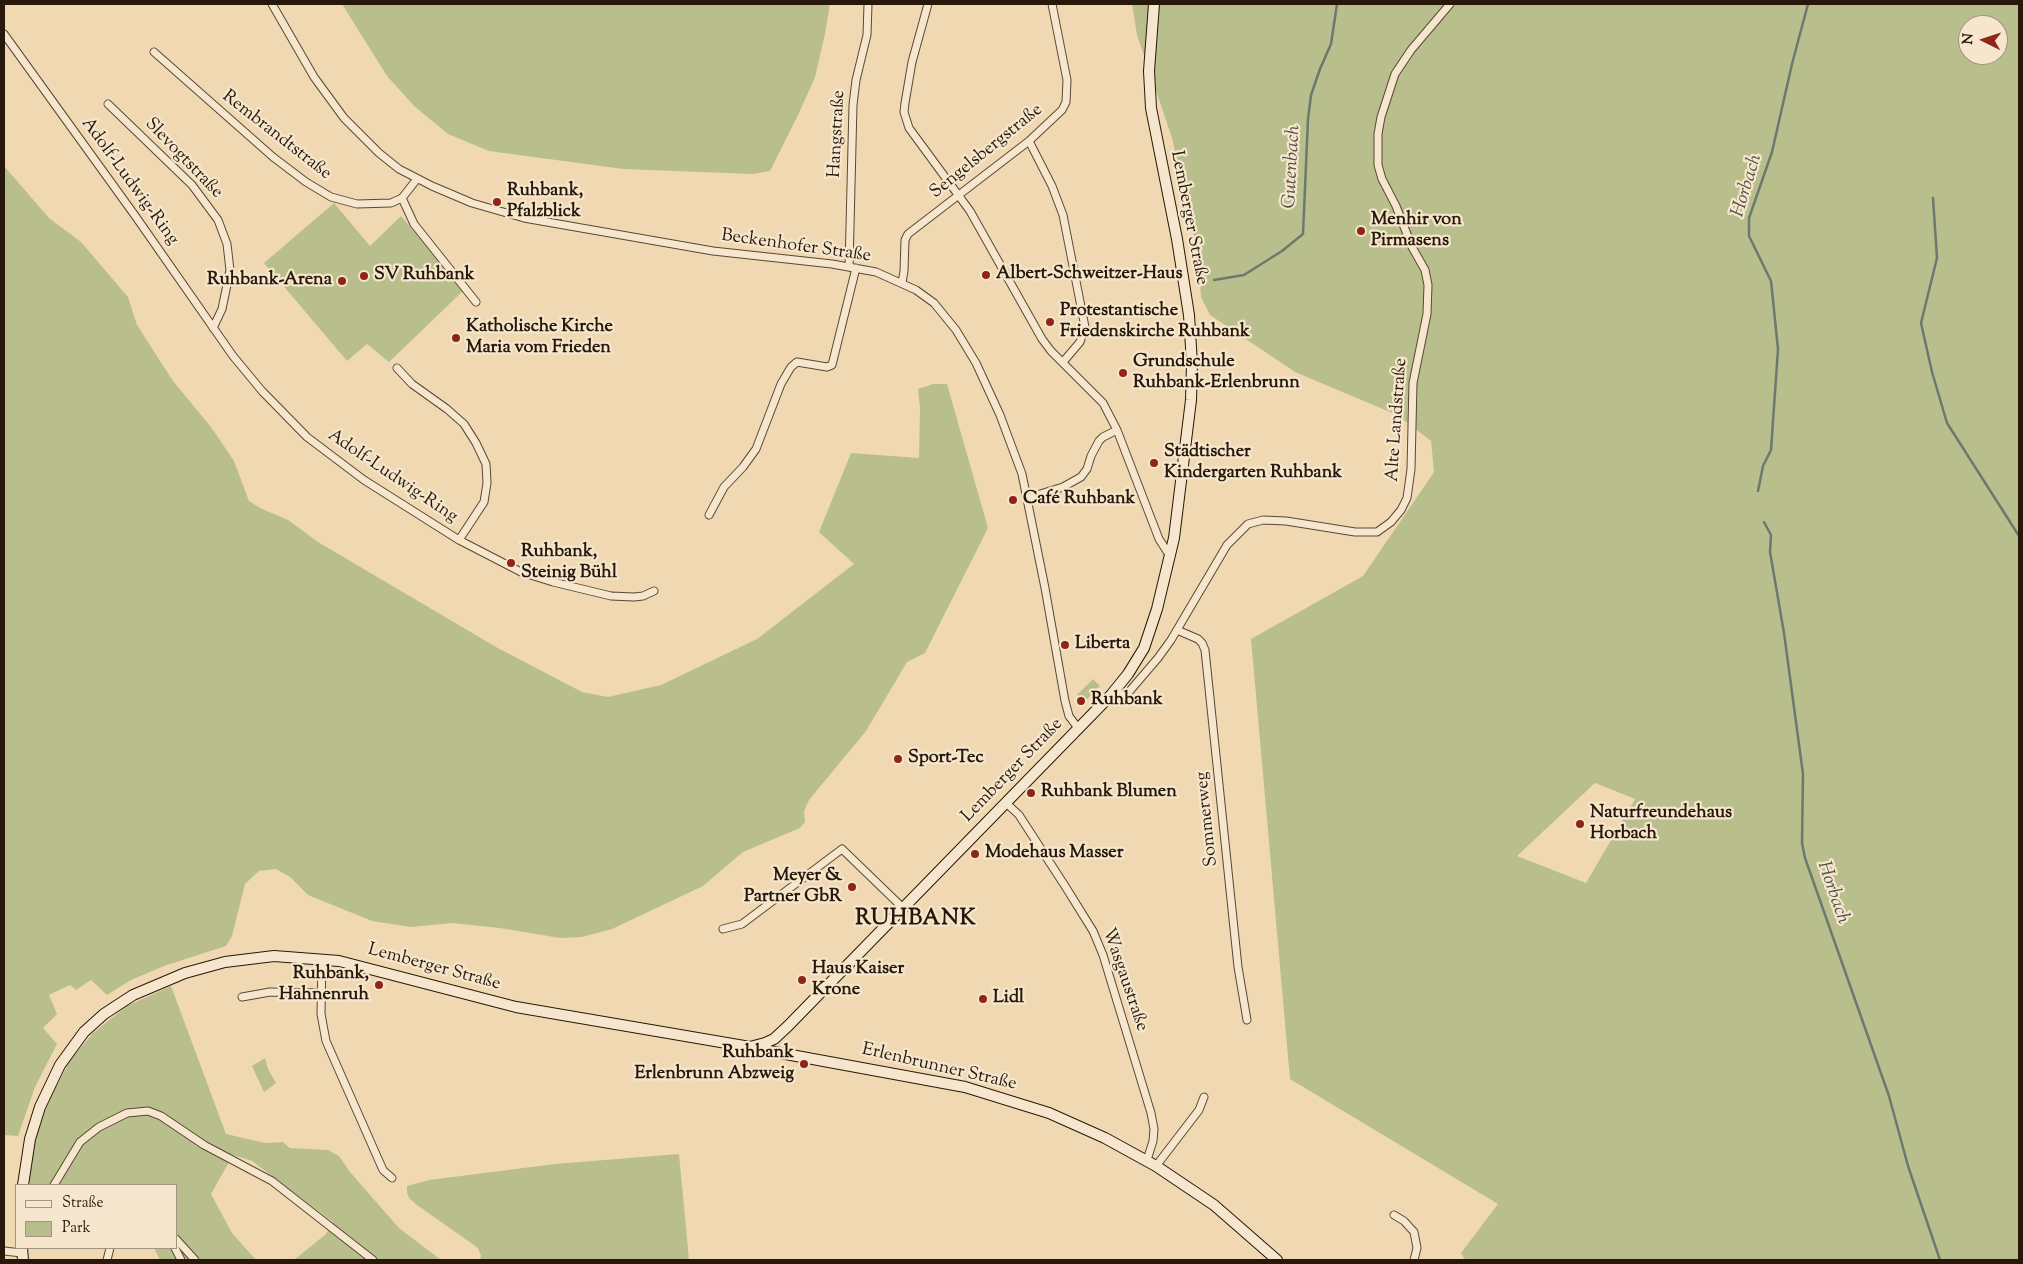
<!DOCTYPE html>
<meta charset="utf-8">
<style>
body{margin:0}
#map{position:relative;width:2023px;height:1264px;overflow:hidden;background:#f0d9b2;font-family:"Sorts Mill Goudy",serif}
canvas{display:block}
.frame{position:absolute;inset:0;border:5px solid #271809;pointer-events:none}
.legend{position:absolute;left:15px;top:1184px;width:162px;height:65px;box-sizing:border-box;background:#f5e6cd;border:1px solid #a3947f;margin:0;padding:6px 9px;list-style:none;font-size:15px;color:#271809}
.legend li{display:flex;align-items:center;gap:10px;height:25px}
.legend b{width:25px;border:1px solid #a3947f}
.north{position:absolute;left:1958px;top:15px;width:50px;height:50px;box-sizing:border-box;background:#f5e6cd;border:1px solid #a3947f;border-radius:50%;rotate:274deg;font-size:14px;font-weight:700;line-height:20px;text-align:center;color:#271809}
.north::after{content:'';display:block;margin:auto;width:18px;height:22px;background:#8f2418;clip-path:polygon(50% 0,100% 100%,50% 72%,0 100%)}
</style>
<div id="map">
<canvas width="2023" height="1264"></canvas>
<div class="frame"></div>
<ul class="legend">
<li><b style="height:6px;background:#f5e6cd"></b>Straße</li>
<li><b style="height:14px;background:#b9bf8c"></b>Park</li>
</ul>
<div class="north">N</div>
</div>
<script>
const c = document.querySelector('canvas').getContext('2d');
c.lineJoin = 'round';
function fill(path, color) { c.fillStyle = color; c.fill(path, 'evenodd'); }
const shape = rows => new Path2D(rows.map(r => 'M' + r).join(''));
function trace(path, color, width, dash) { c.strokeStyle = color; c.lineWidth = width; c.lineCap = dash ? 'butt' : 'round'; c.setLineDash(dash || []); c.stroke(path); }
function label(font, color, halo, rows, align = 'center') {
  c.font = font + ' "Sorts Mill Goudy",serif'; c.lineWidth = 4.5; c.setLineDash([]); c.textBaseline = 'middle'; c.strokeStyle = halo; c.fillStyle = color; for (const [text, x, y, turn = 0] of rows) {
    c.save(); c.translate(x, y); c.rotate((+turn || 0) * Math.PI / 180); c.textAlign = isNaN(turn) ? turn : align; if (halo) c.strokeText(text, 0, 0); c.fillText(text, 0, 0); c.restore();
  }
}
fill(shape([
 [342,4,830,4,825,34,815,77,799,113,770,171,753,174,623,169,489,151,448,134,414,106,387,76],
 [1132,4,2019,4,2019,1260,1465,1260,1461,1253,1498,1204,1290,1079,1251,639,1363,576,1434,472,1431,441,1397,415,1295,372,1210,315,1201,297,1198,257,1172,138,1137,35],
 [1968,25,1998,25,1998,55,1968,55],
 [1595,783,1635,799,1586,883,1517,856],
 [4,166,49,218,81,242,128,297,137,325,173,381,211,427,234,461,249,501,260,508,288,520,318,542,496,647,582,692,608,697,661,685,757,639,854,564,819,532,851,453,919,458,920,408,918,389,933,384,947,384,988,528,925,653,907,662,866,731,809,800,804,811,805,822,800,828,743,852,703,886,612,929,582,937,560,938,500,928,452,923,411,927,372,921,308,895,290,877,276,869,259,871,245,884,232,936,226,946,164,966,131,980,107,995,91,980,76,990,70,985,49,995,57,1014,43,1028,57,1044,35,1087,18,1136,4,1135],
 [334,203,370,246,401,216,464,290,389,362,367,344,347,361,264,263],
 [1093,679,1100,686,1084,702,1077,695],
 [171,986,226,1134,265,1143,283,1142,290,1148,328,1150,339,1156,350,1172,399,1228,441,1260,294,1260,326,1234,333,1222,252,1161,233,1155,211,1194,232,1233,256,1260,160,1260,154,1248,176,1248,176,1185,29,1185,32,1142,51,1097,69,1062,93,1033,127,1006],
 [265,1058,268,1069,276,1083,264,1092,252,1066],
 [679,1154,689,1260,480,1260,481,1256,478,1248,417,1205,409,1198,407,1192,407,1186,429,1180,555,1164]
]), '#b9bf8c');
trace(shape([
 [1933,198,1937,258,1921,323,1932,372,1947,423,2019,536],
 [1214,280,1244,275,1282,251,1303,234,1308,119,1311,95,1320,69,1331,44,1337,4],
 [1758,491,1763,466,1771,450,1778,349,1771,281,1749,236,1749,218,1772,152,1792,64,1808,4],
 [1764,522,1771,535,1770,552,1784,633,1803,774,1802,843,1805,858,1889,1096,1908,1166,1940,1260]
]), '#6d796e', 2.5);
const street = shape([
 [272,4,314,77,344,118,379,153,399,169,432,186,472,203,524,218,713,251,832,264,876,272,916,290,934,303,956,330,976,363,1000,415,1022,474,1045,588,1065,701,1069,716,1078,728],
 [928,4,912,62,905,103,904,112,909,128,970,211,1042,339,1051,351,1103,403,1117,430,1159,539,1170,556],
 [4,34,136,217,233,356,262,391,307,437,364,480,459,540,521,572,553,582,611,596,634,597,643,596,654,591],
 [154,52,273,157,306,182,331,197,357,204,391,203,402,198,417,179],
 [108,104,192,185,218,220,227,244,230,270,222,309,213,328],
 [1029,141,1052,186,1063,215,1085,327,1080,342,1063,362],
 [402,198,414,224,476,302],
 [849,267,853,105,856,80,867,35,868,4],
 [902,283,904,271,905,240,908,234,1029,141,1062,110,1066,102,1067,80,1052,4],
 [397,368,412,384,447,409,464,424,476,443,486,464,487,483,484,502,459,540],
 [1027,498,1063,487,1081,477,1087,469,1091,456,1099,441,1103,437,1117,430],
 [709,515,724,487,743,467,756,449,781,384,791,367,797,362,827,367,832,365,856,268],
 [1177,630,1198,639,1202,643,1205,650,1238,967,1247,1020],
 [1111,695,1128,693,1158,658,1171,640,1227,545,1248,524,1263,520,1286,521,1355,532,1377,532,1391,522,1401,510,1407,498,1411,469,1413,383,1427,314,1428,285,1425,270,1412,247,1396,206,1382,179,1378,165,1378,134,1381,117,1395,74,1411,50,1450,4],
 [1005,802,1019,815,1065,886,1093,931,1103,955,1151,1113,1154,1129,1153,1141,1147,1160],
 [723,929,742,924,842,849,902,907],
 [322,959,321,1014,326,1041,383,1170,392,1178],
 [242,997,270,992,321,993],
 [1156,1166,1199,1110,1204,1097],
 [54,1185,80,1142,99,1127,127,1113,148,1111,161,1116,204,1145,272,1181,373,1260],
 [1394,1215,1404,1221,1414,1232,1417,1248,1414,1260],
 [176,1239,195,1260],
 [175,1248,181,1260],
 [4,1251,22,1253],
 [107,1260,110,1248]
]);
const secondary = shape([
 [753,1048,965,1087,1049,1113,1105,1138,1156,1166,1214,1205,1277,1260],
 [23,1185,30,1139,40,1107,60,1065,84,1032,104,1014,133,995,185,973,225,962,274,956,339,961,516,1007,750,1047,765,1043,774,1039,788,1026,1111,695,1128,674,1144,648,1157,609,1174,538,1191,400,1192,364,1189,315,1177,239,1151,108,1149,71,1154,4],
 [22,1248,23,1260]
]);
trace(street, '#594833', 9);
trace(secondary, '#271809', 12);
trace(street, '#f5e6cd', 7);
trace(secondary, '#f5e6cd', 10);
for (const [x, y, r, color] of [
 [497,202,5,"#8f2418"],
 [1361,231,5,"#8f2418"],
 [986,275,5,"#8f2418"],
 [364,276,5,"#8f2418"],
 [342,281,5,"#8f2418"],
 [1050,322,5,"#8f2418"],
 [456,338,5,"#8f2418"],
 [1123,373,5,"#8f2418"],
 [1154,463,5,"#8f2418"],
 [1013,500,5,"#8f2418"],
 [511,563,5,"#8f2418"],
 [1065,645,5,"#8f2418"],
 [1081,701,5,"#8f2418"],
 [898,759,5,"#8f2418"],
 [1031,793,5,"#8f2418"],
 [1580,824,5,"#8f2418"],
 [975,854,5,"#8f2418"],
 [852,887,5,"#8f2418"],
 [802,980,5,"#8f2418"],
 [379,985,5,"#8f2418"],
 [983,999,5,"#8f2418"],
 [804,1064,5,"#8f2418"]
]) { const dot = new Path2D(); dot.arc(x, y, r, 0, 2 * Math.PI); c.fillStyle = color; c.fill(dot); trace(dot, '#f5e6cd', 2); }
label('18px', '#271809', '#f5e6cd', [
 ["Hangstraße",838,134,-87],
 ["Rembrandtstraße",276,136,38],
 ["Sengelsbergstraße",987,152,-39],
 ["Slevogtstraße",183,159,46],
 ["Adolf-Ludwig-Ring",129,182,54],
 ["Lemberger Straße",1188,218,79],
 ["Beckenhofer Straße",796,247,8],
 ["Alte Landstraße",1398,420,-86],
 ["Adolf-Ludwig-Ring",392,477,34],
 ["Lemberger Straße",1013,771,-46],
 ["Sommerweg",1208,819,-96],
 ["Lemberger Straße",434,968,15],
 ["Wasgaustraße",1124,980,71],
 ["Erlenbrunner Straße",939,1068,13]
]);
label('bold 18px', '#271809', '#f5e6cd', [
 ["Ruhbank,",507,192],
 ["Pfalzblick",507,213],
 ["Menhir von",1371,221],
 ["Pirmasens",1371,242],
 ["Albert-Schweitzer-Haus",996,275],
 ["SV Ruhbank",374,276],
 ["Ruhbank-Arena",332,281,"right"],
 ["Protestantische",1060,312],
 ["Friedenskirche Ruhbank",1060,333],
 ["Katholische Kirche",466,328],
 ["Maria vom Frieden",466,349],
 ["Grundschule",1133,363],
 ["Ruhbank-Erlenbrunn",1133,384],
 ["Städtischer",1164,453],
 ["Kindergarten Ruhbank",1164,474],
 ["Café Ruhbank",1023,500],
 ["Ruhbank,",521,553],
 ["Steinig Bühl",521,574],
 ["Liberta",1075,645],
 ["Ruhbank",1091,701],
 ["Sport-Tec",908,759],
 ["Ruhbank Blumen",1041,793],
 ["Naturfreundehaus",1590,814],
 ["Horbach",1590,835],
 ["Modehaus Masser",985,854],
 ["Meyer &",842,877,"right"],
 ["Partner GbR",842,898,"right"],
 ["Haus Kaiser",812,970],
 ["Krone",812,991],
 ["Ruhbank,",369,975,"right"],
 ["Hahnenruh",369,996,"right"],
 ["Lidl",993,999],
 ["Ruhbank",794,1054,"right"],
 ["Erlenbrunn Abzweig",794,1075,"right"]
], 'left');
label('italic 19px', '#505044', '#f5e6cd', [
 ["Gutenbach",1293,167,-87],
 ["Horbach",1748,186,-73],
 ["Horbach",1832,893,71]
]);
c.letterSpacing = '1px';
label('bold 22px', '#271809', '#f5e6cd', [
 ["RUHBANK",916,920]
]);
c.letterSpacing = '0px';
</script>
